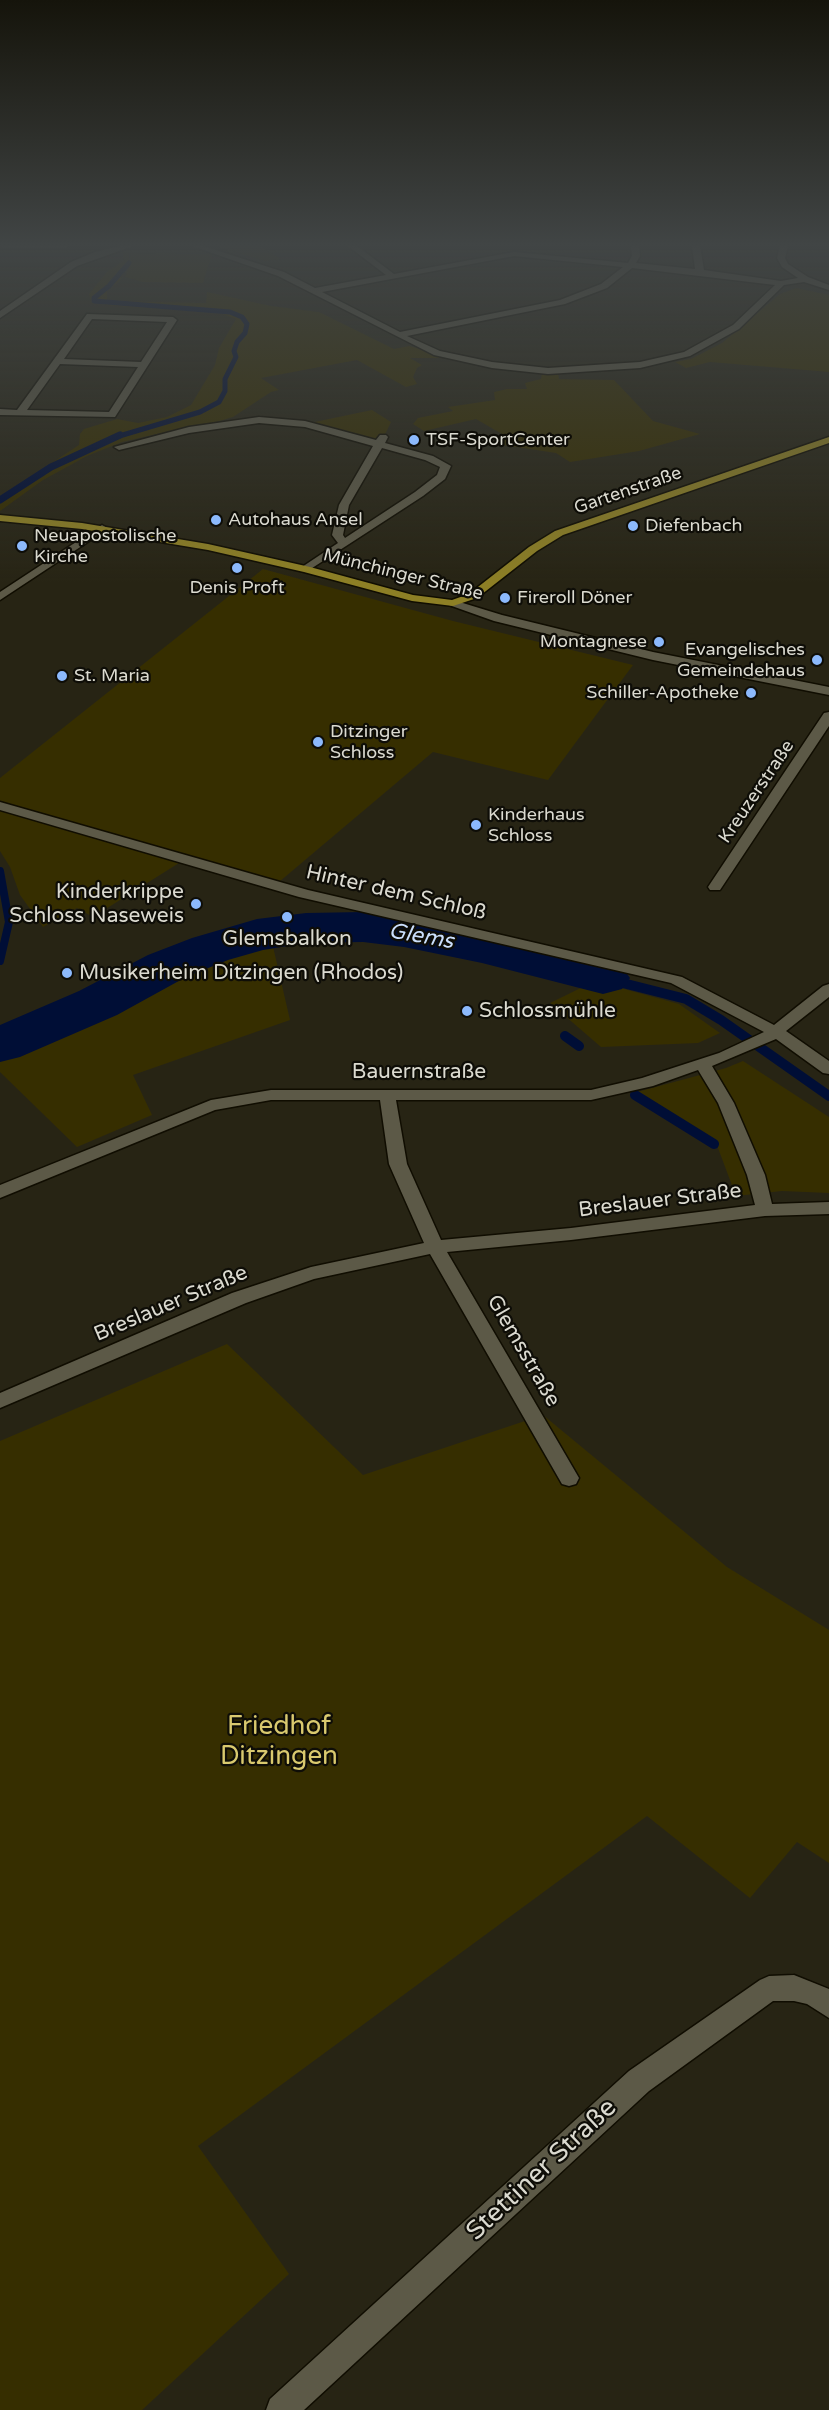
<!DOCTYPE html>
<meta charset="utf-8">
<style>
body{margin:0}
canvas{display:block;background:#272414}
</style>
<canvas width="829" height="2410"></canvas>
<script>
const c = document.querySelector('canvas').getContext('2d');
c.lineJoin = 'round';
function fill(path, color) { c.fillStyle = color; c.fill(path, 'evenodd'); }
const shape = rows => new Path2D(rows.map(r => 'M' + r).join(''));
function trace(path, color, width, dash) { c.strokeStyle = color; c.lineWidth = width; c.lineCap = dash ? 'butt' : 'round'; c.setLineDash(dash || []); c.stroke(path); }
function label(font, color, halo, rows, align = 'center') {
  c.font = font + ' "Varela Round",sans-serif'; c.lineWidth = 4.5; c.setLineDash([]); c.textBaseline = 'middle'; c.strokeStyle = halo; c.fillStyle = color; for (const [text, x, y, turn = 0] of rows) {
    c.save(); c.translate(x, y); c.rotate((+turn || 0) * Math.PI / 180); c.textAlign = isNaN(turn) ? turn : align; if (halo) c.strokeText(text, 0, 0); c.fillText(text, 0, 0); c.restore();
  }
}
fill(shape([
 [216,246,259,246,281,259,265,261],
 [124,253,129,253,129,263,119,282,107,290,107,301,206,303,207,292,271,306,319,312,394,349,409,346,437,353,439,358,410,358,422,365,417,368,413,377,417,384,406,387,357,360,261,378,279,390,271,392,233,417,189,430,178,429,122,442,87,456,43,480,0,511,0,497,79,445,80,434,84,429,117,419,138,423,167,417,191,405,215,365,219,348,236,319,220,313,106,305,91,301,89,294,107,272,123,261],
 [131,253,178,254,212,254,203,283,143,282,125,277,130,265],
 [796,288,829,295,829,372,710,362,686,368,675,362,691,359,722,343,780,294],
 [542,373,558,373,559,379,546,379,614,380,653,421,700,434,639,451,570,462,556,453,490,443,509,438,476,419,424,431,413,424,418,418,453,411,448,407,495,400,494,392,507,389,527,389,525,383,541,379],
 [372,410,391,422,381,443,305,424],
 [263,569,453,621,633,665,548,780,433,752,279,882,0,801,0,778],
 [0,810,179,863,93,917,77,908,43,927,20,895,10,867,0,851],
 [220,937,228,945,271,938,290,1020,133,1075,152,1115,77,1147,0,1072,0,1034,148,966],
 [595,981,679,1004,720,1033,698,1043,601,1047,550,1003],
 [743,1061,829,1117,829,1193,782,1191,736,1196,715,1140,637,1092,726,1068],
 [227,1344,363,1475,543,1415,727,1567,829,1630,829,1863,797,1842,750,1898,647,1816,198,2146,289,2274,142,2410,0,2410,0,1441]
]), '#362e00');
trace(shape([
 [116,437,200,412,219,402,225,391,225,379,236,357,234,351,237,342,245,333,247,324,242,317,230,312,94,301,94,298,109,286,129,263]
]), '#000e36', 5);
trace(shape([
 [0,500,51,467,120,435]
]), '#000e36', 7);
trace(shape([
 [0,871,9,922,0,961]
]), '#000e36', 8);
trace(shape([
 [603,988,603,978,686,999,721,1020,829,1096],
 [565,1036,579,1046],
 [635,1095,714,1144]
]), '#000e36', 10);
fill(shape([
 [363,912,404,917,502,937,622,967,630,978,622,989,603,994,482,963,404,947,363,942,306,943,263,950,228,960,186,977,117,1015,20,1057,0,1062,0,1025,79,991,148,955,192,938,257,919,306,913,363,912]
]), '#000e36');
const minor = shape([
 [0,246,68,246,64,248,4,248,0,246],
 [120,246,133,246,77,266,0,318,0,311,71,262,95,252,120,246],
 [192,246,203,246,284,272,315,288,386,275,348,246,357,246,394,274,514,252,628,263,632,256,631,246,639,246,640,256,636,263,695,269,692,246,700,246,704,270,781,281,798,278,782,267,777,258,780,246,788,246,785,258,788,264,808,277,829,285,829,290,804,282,784,285,739,329,690,356,640,368,548,374,492,368,434,355,278,276,192,246],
 [514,256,623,267,601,284,560,300,400,332,322,292,514,256],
 [632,268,775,285,733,325,684,352,640,362,548,368,492,362,440,351,407,336,565,304,607,288,632,268],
 [87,314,173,317,177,320,115,417,0,415,0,409,17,410,87,314],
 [92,319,167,322,141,362,64,359,92,319],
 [60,364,138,367,109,412,27,410,60,364],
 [259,417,305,421,376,440,380,435,386,435,388,437,385,443,433,456,451,466,445,479,423,496,306,572,300,569,302,567,338,543,332,535,339,505,373,446,305,427,259,423,189,433,119,450,114,447,189,427,259,417],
 [382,448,425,460,440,467,437,475,415,492,345,538,343,535,349,505,382,448],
 [102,525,107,528,106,530,0,600,0,592,102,525],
 [453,600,502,615,653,652,829,687,829,695,653,660,494,621,449,605,447,603,453,600],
 [829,712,829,726,722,887,720,890,710,890,708,887,824,713,829,712],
 [0,802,308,890,682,977,774,1025,823,986,829,984,829,997,786,1031,829,1061,829,1074,823,1073,776,1039,712,1066,734,1103,765,1175,772,1204,829,1202,829,1214,765,1216,571,1240,447,1252,579,1478,576,1484,569,1486,562,1484,430,1254,314,1279,246,1303,0,1408,0,1393,232,1293,311,1267,424,1243,389,1164,380,1100,271,1100,215,1110,0,1198,0,1185,211,1100,271,1090,591,1090,642,1078,719,1053,764,1032,671,983,299,897,0,810,0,802],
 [698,1070,718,1103,747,1175,755,1205,571,1228,441,1240,407,1164,396,1100,591,1100,653,1086,698,1070],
 [794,1975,829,1989,829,2018,807,2004,794,2001,773,2001,649,2091,304,2410,266,2410,270,2399,629,2071,760,1980,769,1976,794,1975]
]);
const major = shape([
 [829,437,829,443,563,535,537,551,477,598,453,606,412,601,304,572,208,550,82,529,0,521,0,515,82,523,208,544,310,567,413,595,452,600,469,594,529,547,555,531,829,437]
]);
trace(minor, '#100d01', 3);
trace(major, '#100d01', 3);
fill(minor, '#5c5947');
fill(major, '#8d7f25');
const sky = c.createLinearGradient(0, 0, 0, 583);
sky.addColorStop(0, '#15140b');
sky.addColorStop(0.42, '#414545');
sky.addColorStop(1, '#41454500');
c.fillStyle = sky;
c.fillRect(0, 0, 829, 583);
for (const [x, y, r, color] of [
 [414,440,6,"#8cb9fc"],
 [216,520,6,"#8cb9fc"],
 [633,526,6,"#8cb9fc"],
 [22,546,6,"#8cb9fc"],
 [237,568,6,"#8cb9fc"],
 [505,598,6,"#8cb9fc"],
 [659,642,6,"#8cb9fc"],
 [817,660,6,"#8cb9fc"],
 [62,676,6,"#8cb9fc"],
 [751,693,6,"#8cb9fc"],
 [318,742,6,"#8cb9fc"],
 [476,825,6,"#8cb9fc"],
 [196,904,6,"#8cb9fc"],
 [287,917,6,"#8cb9fc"],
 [67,973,6,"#8cb9fc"],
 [467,1011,6,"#8cb9fc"]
]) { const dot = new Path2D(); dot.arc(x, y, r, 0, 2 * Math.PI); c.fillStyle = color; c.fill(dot); trace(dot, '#0e0d07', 2); }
label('18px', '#dbdad0', '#0e0d07', [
 ["TSF-SportCenter",426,440],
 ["Autohaus Ansel",228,520],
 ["Diefenbach",645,526],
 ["Neuapostolische",34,536],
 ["Kirche",34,557],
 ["Denis Proft",237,588,"center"],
 ["Fireroll Döner",517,598],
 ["Montagnese",647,642,"right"],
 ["Evangelisches",805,650,"right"],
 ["Gemeindehaus",805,671,"right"],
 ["St. Maria",74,676],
 ["Schiller-Apotheke",739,693,"right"],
 ["Ditzinger",330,732],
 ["Schloss",330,753],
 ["Kinderhaus",488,815],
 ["Schloss",488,836]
], 'left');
label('18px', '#dbdad0', '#0e0d07', [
 ["Gartenstraße",628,491,-19],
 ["Münchinger Straße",403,575,14],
 ["Kreuzerstraße",757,792,-56]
]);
label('21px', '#dbdad0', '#0e0d07', [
 ["Kinderkrippe",184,892,"right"],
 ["Schloss Naseweis",184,916,"right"],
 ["Glemsbalkon",287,939,"center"],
 ["Musikerheim Ditzingen (Rhodos)",79,973],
 ["Schlossmühle",479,1011]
], 'left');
label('21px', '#dbdad0', '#0e0d07', [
 ["Hinter dem Schloß",396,893,13],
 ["Bauernstraße",419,1072],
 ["Breslauer Straße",660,1201,-7],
 ["Breslauer Straße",171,1304,-23],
 ["Glemsstraße",523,1351,60]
]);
label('italic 22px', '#cbdffc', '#0e0d07', [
 ["Glems",421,937,10]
]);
label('26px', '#d9c96e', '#0e0d07', [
 ["Friedhof",279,1727],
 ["Ditzingen",279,1757]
]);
label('26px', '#dbdad0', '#0e0d07', [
 ["Stettiner Straße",542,2170,-43]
]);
</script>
